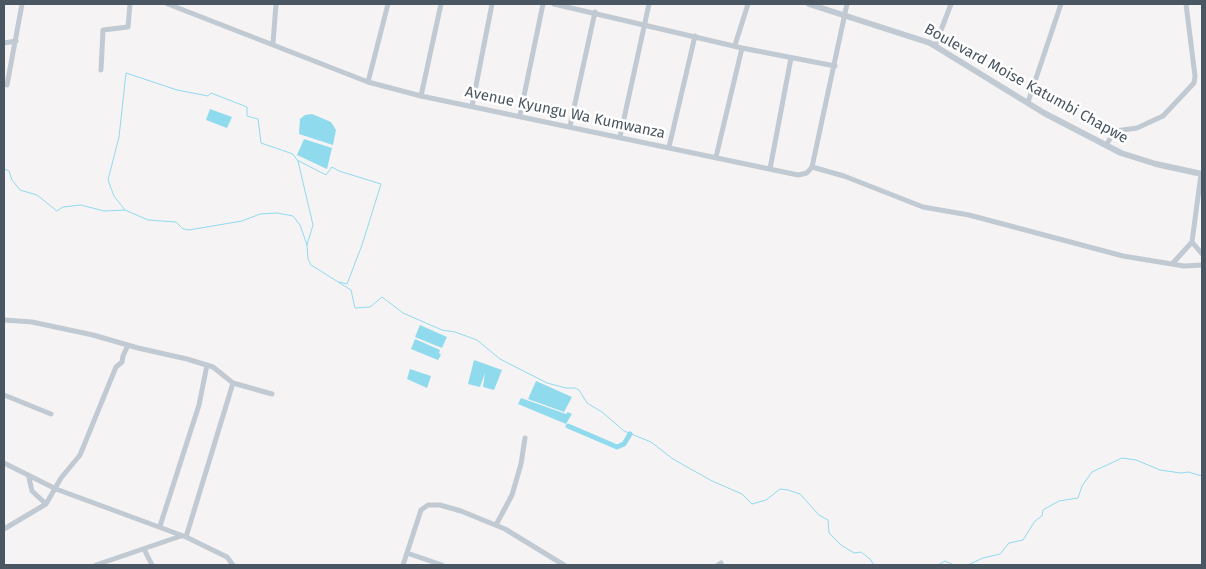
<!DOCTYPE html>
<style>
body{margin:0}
#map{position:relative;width:1206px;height:569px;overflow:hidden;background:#f5f3f3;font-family:"Fira Sans",sans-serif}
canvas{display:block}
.frame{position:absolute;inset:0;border:5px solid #4a5661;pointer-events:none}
</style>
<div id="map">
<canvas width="1206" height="569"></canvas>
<div class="frame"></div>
</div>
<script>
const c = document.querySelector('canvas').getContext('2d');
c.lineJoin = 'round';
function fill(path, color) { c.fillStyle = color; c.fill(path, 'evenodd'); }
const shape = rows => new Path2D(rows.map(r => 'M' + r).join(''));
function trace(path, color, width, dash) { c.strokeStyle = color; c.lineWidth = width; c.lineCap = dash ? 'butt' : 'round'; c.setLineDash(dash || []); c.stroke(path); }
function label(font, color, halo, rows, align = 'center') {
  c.font = font + ' "Fira Sans",sans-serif'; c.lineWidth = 5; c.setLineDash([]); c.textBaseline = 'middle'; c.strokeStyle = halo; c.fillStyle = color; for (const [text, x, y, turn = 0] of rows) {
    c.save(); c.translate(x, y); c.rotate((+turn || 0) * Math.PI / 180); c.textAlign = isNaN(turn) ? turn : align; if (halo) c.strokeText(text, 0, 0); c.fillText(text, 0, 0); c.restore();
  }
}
fill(shape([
 [210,109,232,117,227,128,206,120],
 [312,114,331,122,336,130,333,145,299,134,300,119,305,115],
 [304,139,332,148,327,169,297,155],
 [420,325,447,337,442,348,415,337],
 [415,339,440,350,439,353,441,355,438,360,411,349],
 [474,360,502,370,494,390,483,387,485,373,480,387,468,384],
 [410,369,431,376,427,388,407,379],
 [536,381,572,397,564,412,528,399],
 [521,398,566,414,568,412,572,414,566,424,518,404]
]), '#90daee');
trace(shape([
 [298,161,313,225,307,245],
 [4,169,9,171,12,180,20,190,37,195,57,211,63,207,81,205,104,211,125,210,148,220,176,222,183,229,189,230,242,221,260,214,277,213,293,216,300,225,307,245,308,259,311,265,351,290,355,308,370,307,382,297,403,313,442,330,455,332,477,340,500,359,547,383,566,388,575,388,579,390,587,403,602,412,624,431,651,442,673,459,712,481,742,494,752,504,766,500,780,489,788,490,800,494,819,515,828,520,829,533,841,545,854,553,861,552,870,559,874,565],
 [125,210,114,196,108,180,119,137,126,73,177,90,208,96,211,93,247,107,247,116,258,119,261,143,293,154,297,160,326,175,332,167,339,171,381,184,362,245,347,284,339,282],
 [938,565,945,561,954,565],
 [968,565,983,558,1000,554,1009,543,1023,540,1035,521,1042,516,1043,510,1059,501,1078,498,1082,486,1092,472,1122,458,1136,460,1160,470,1181,473,1188,472,1202,476]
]), '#90daee', 1);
trace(shape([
 [568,426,617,447,624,444,630,434]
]), '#90daee', 5);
trace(shape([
 [168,4,368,82,421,96,798,175,807,173,812,167,847,4],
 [554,4,742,48,835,66],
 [4,43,16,41],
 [273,43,276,4],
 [735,45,748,4],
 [935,46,951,4],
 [101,70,103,30,128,27,130,4],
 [368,82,388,4],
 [7,85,22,4],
 [421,96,441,4],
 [1028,102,1061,4],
 [472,106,492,4],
 [520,115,543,4],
 [570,126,595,12],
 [620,137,649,4],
 [1106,145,1115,131,1137,128,1163,116,1194,83,1195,76,1186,4],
 [669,147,695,36],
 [716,157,742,48],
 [812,167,844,176,923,207,969,215,1123,256,1184,266,1202,265],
 [770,169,791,58],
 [1192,242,1202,254],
 [1173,263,1192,242,1201,174],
 [4,320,32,322,93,335,138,348,187,359,213,367,233,383,272,394],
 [4,395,51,414],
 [4,463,56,489,186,537,227,557,233,565],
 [29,478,32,491,46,504],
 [496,525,512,495,521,464,525,438],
 [160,526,199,405,207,365],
 [4,529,46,504,61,478,80,455,116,367,122,362,123,356,128,345],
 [186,537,233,383],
 [144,549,152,565],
 [407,553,442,565],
 [96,565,181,536],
 [403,565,421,510,428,505,440,505,461,511,505,529,564,565],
 [718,565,721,563]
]), '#c1cad2', 5);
trace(shape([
 [809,4,930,43,1044,113,1121,153,1156,164,1202,174]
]), '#c1cad2', 6);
label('15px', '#4a5661', '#fff', [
 ["Boulevard Moise Katumbi Chapwe",1026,84,29],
 ["Avenue Kyungu Wa Kumwanza",565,113,12]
]);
</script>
